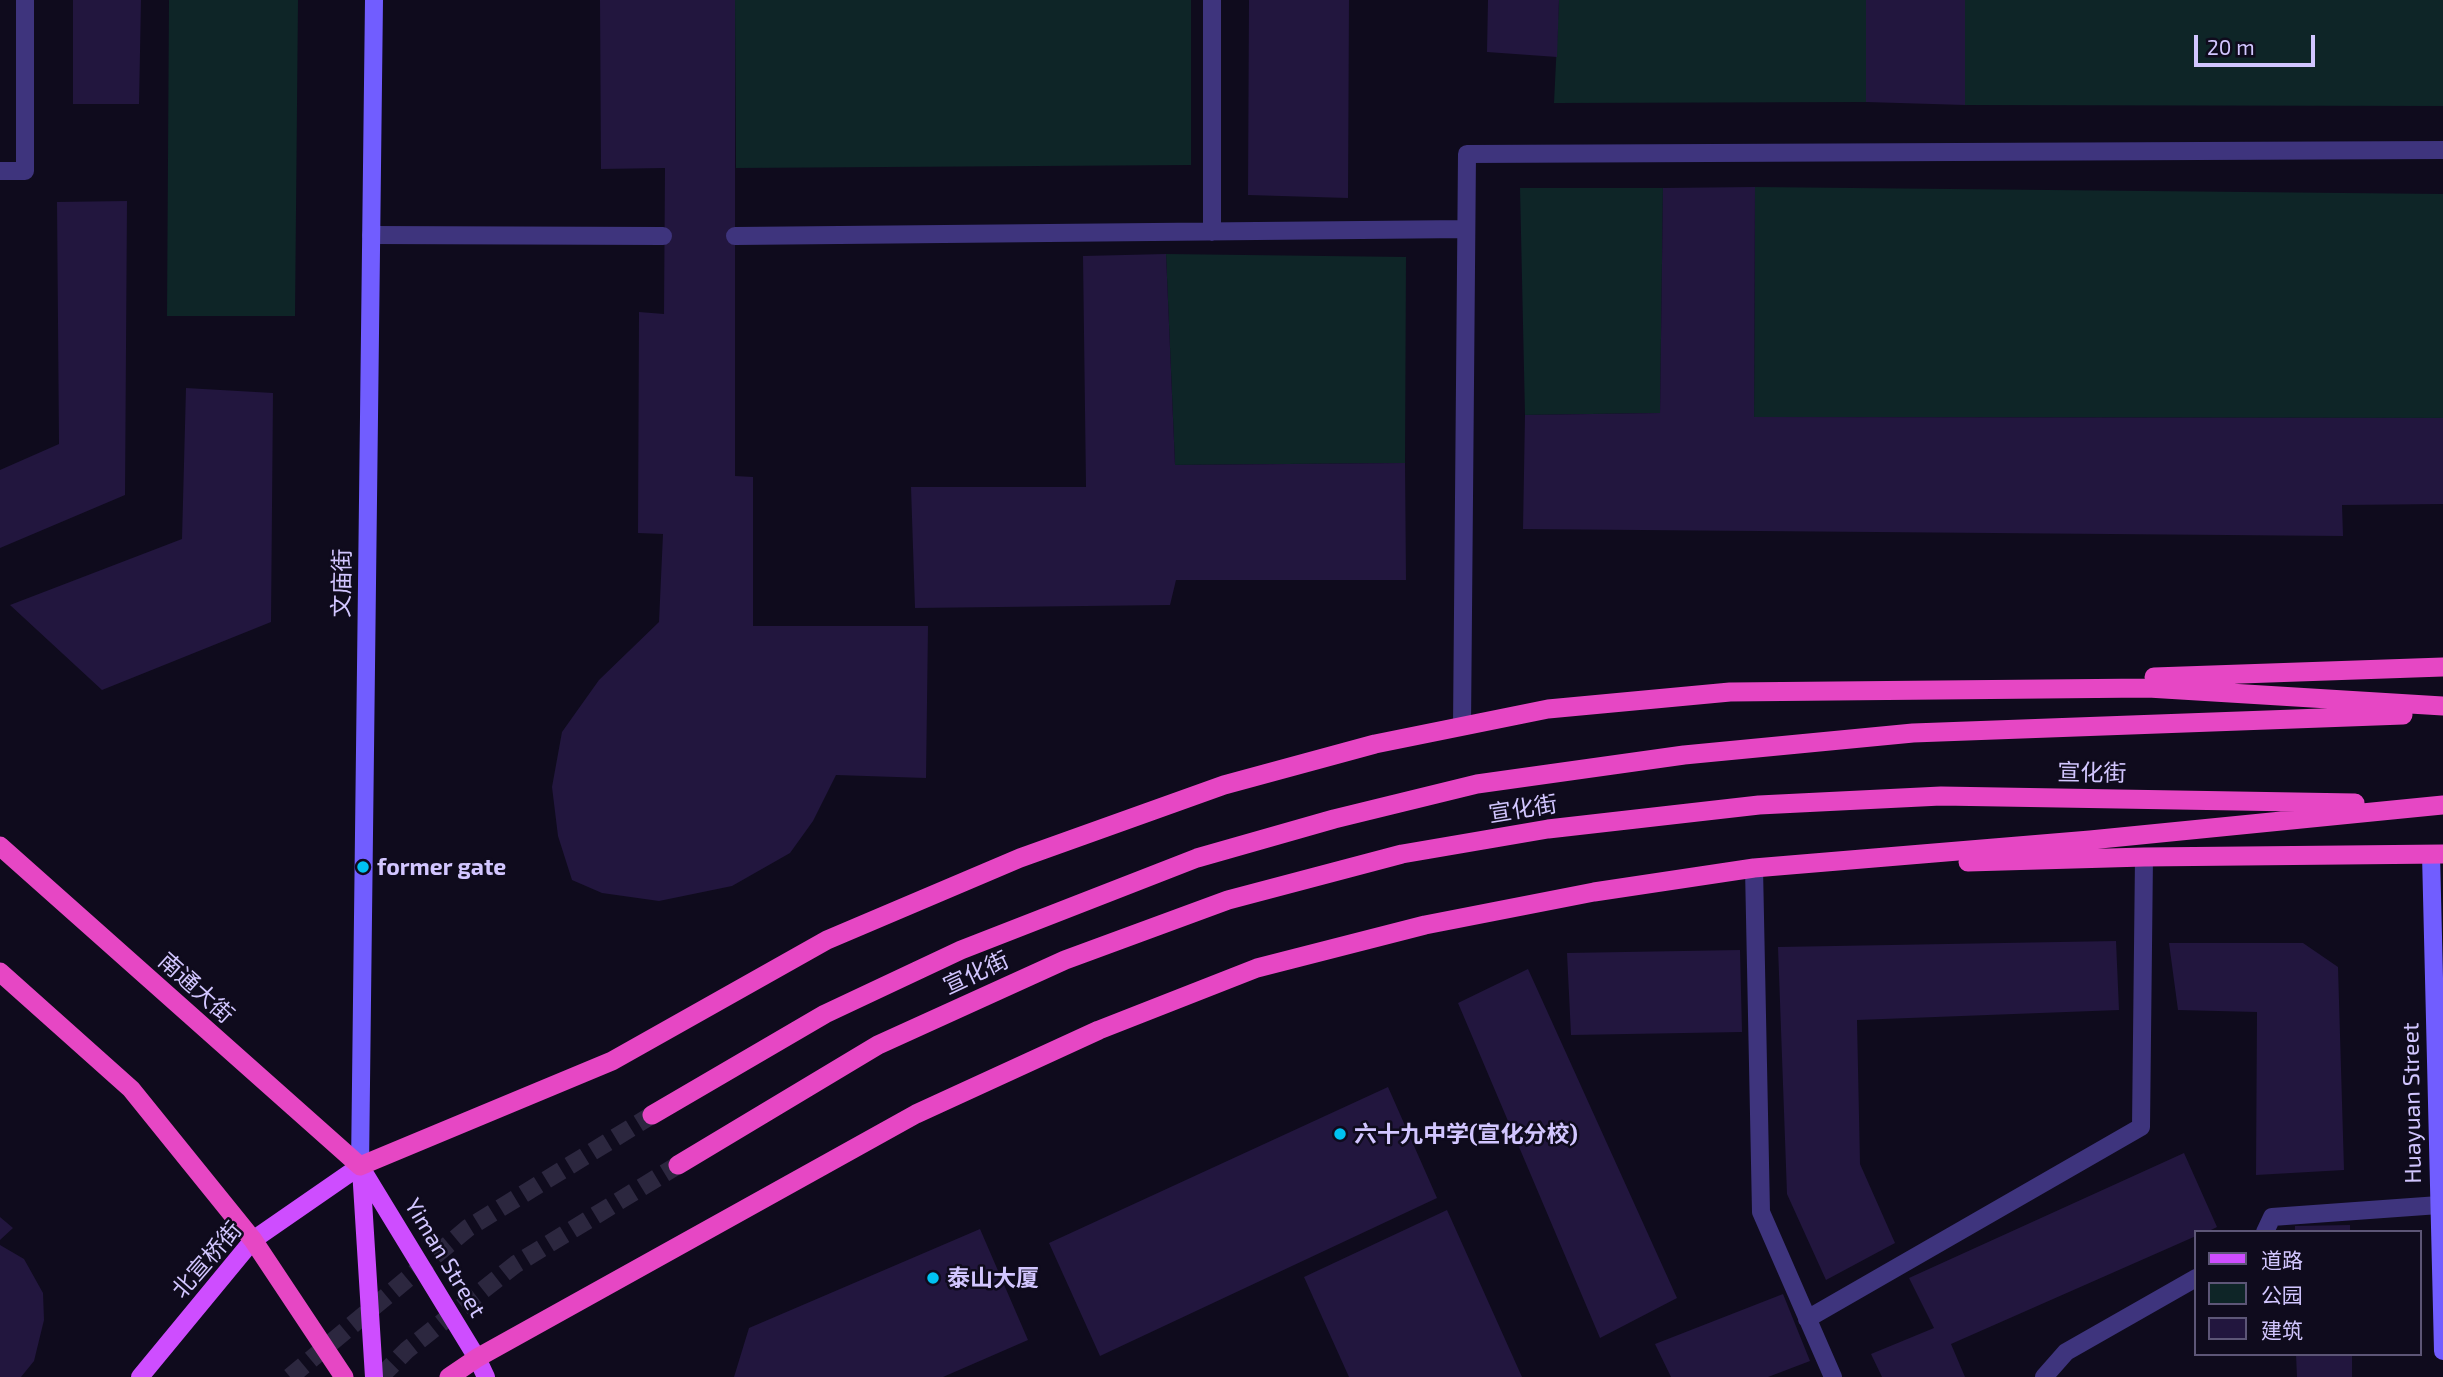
<!DOCTYPE html>
<meta charset="utf-8">
<style>
body{margin:0}
#map{position:relative;width:2443px;height:1377px;overflow:hidden;background:#0f0b1d;font-family:"Exo 2","Noto Sans SC",sans-serif}
canvas{display:block}
.legend{position:absolute;left:2194px;top:1230px;width:228px;height:126px;box-sizing:border-box;background:#0f0b1d;border:2px solid #5d5677;margin:0;padding:9px 12px;list-style:none;font-size:21px;color:#d2c6ff}
.legend li{display:flex;align-items:center;gap:14px;height:35px}
.legend b{width:35px;border:2px solid #5d5677}
.scale{position:absolute;left:2194px;top:35px;width:121px;height:32px;box-sizing:border-box;border:4px solid #d2c6ff;border-top:0;padding-left:9px;font-size:21px;line-height:24px;white-space:nowrap;color:#d2c6ff;-webkit-text-stroke:5px #0f0b1d;paint-order:stroke}
</style>
<div id="map">
<canvas width="2443" height="1377"></canvas>
<ul class="legend">
<li><b style="height:9px;background:#ce4dff"></b>道路</li>
<li><b style="height:19px;background:#0e2527"></b>公园</li>
<li><b style="height:19px;background:#22163e"></b>建筑</li>
</ul>
<div class="scale">20 m</div>
</div>
<script>
const c = document.querySelector('canvas').getContext('2d');
c.lineJoin = 'round';
function fill(path, color) { c.fillStyle = color; c.fill(path, 'evenodd'); }
const shape = rows => new Path2D(rows.map(r => 'M' + r).join(''));
function trace(path, color, width, dash) { c.strokeStyle = color; c.lineWidth = width; c.lineCap = dash ? 'butt' : 'round'; c.setLineDash(dash || []); c.stroke(path); }
function label(font, color, halo, rows, align = 'center') {
  c.font = font + ' "Exo 2","Noto Sans SC",sans-serif'; c.lineWidth = 5; c.setLineDash([]); c.textBaseline = 'middle'; c.strokeStyle = halo; c.fillStyle = color; for (const [text, x, y, turn = 0] of rows) {
    c.save(); c.translate(x, y); c.rotate((+turn || 0) * Math.PI / 180); c.textAlign = isNaN(turn) ? turn : align; if (halo) c.strokeText(text, 0, 0); c.fillText(text, 0, 0); c.restore();
  }
}
fill(shape([
 [169,0,298,0,295,316,167,316],
 [735,0,1191,0,1191,165,736,168],
 [1559,0,1866,0,1866,102,1554,103],
 [1965,0,2443,0,2443,106,1965,105],
 [1755,187,2443,194,2443,418,1754,417],
 [1520,188,1663,188,1660,413,1525,415],
 [1166,254,1406,257,1405,463,1175,465]
]), '#0e2527');
fill(shape([
 [73,0,141,0,139,104,73,104],
 [600,0,735,0,735,476,753,477,753,626,928,626,926,778,836,775,813,821,790,853,732,886,659,901,602,893,572,880,558,836,552,787,562,732,599,680,659,622,663,534,638,533,639,312,664,314,665,168,601,169],
 [1249,0,1349,0,1348,198,1248,195],
 [1488,0,1559,0,1557,57,1487,52],
 [1866,0,1965,0,1965,105,1866,102],
 [1755,187,1754,417,2443,418,2443,504,2342,505,2343,536,1523,529,1525,415,1660,413,1663,188],
 [127,201,125,495,0,548,0,470,59,444,57,202],
 [1166,254,1175,465,1405,463,1406,580,1176,580,1170,605,915,608,911,487,1086,487,1083,256],
 [186,388,273,393,271,622,102,690,10,605,182,539],
 [2116,941,2119,1010,1857,1020,1860,1164,1895,1243,1826,1280,1787,1194,1778,947],
 [2169,943,2303,943,2338,967,2344,1170,2256,1175,2257,1012,2178,1010],
 [1740,950,1742,1032,1571,1035,1567,953],
 [1528,969,1677,1298,1600,1338,1458,1003],
 [1388,1087,1437,1198,1100,1356,1049,1243],
 [2184,1153,2217,1227,2207,1232,2196,1232,2196,1236,1951,1344,1965,1377,1882,1377,1871,1354,1934,1328,1909,1278],
 [1447,1210,1522,1377,1349,1377,1304,1277],
 [0,1217,13,1228,0,1240],
 [2350,1225,2350,1232,2295,1232,2295,1226],
 [980,1229,1028,1340,943,1377,734,1377,749,1328],
 [0,1245,24,1259,43,1293,44,1320,34,1361,21,1377,0,1377],
 [1783,1294,1810,1361,1768,1377,1671,1377,1655,1344],
 [2296,1354,2352,1354,2352,1377,2297,1377]
]), '#22163e');
trace(shape([
 [290,1377,468,1228,652,1115],
 [380,1377,407,1350,516,1264,678,1165]
]), '#2c273f', 18, [18, 9]);
trace(shape([
 [1212,232,1212,0],
 [371,235,663,236],
 [735,236,1466,229],
 [1462,726,1467,154,2443,150]
]), '#3e347d', 18);
trace(shape([
 [0,171,25,171,25,0],
 [1754,868,1761,1212,1833,1377],
 [2265,1232,2272,1217,2439,1205],
 [1807,1319,2141,1127,2144,857],
 [2044,1377,2066,1352,2196,1278]
]), '#3e347d', 18);
trace(shape([
 [2431,854,2443,1351],
 [360,1166,374,0]
]), '#715dff', 18);
trace(shape([
 [360,1166,477,1358,486,1377],
 [361,1169,374,1377],
 [140,1377,253,1240,360,1166]
]), '#ce4dff', 18);
trace(shape([
 [2154,677,2443,667],
 [0,846,360,1166,612,1061,827,940,1020,858,1224,785,1375,744,1548,709,1730,692,2148,688,2443,706],
 [1968,862,2144,857,2443,854],
 [0,972,131,1089,253,1240,344,1377],
 [652,1115,825,1014,961,950,1197,858,1334,819,1477,784,1684,755,1913,733,2403,715],
 [678,1165,878,1045,1065,960,1228,900,1402,854,1548,829,1759,805,1941,796,2355,803],
 [449,1377,477,1358,916,1114,1099,1030,1257,968,1425,925,1594,892,1754,868,2090,840,2443,805]
]), '#e647c4', 19);
for (const [x, y, r, color] of [
 [363,867,7,"#00c2f1"],
 [1340,1134,7,"#00c2f1"],
 [933,1278,7,"#00c2f1"]
]) { const dot = new Path2D(); dot.arc(x, y, r, 0, 2 * Math.PI); c.fillStyle = color; c.fill(dot); trace(dot, '#0f0b1d', 2.5); }
label('23px', '#d2c6ff', '#0f0b1d', [
 ["文庙街",342,583,-89],
 ["宣化街",2092,773,1],
 ["宣化街",1523,809,-9],
 ["宣化街",976,973,-25],
 ["南通大街",196,988,42],
 ["Huayuan Street",2412,1103,-91],
 ["Yiman Street",445,1258,59],
 ["北宣桥街",207,1260,-49]
]);
label('bold 23px', '#d2c6ff', '#0f0b1d', [
 ["former gate",377,867],
 ["六十九中学(宣化分校)",1354,1134],
 ["泰山大厦",947,1278]
], 'left');
</script>
